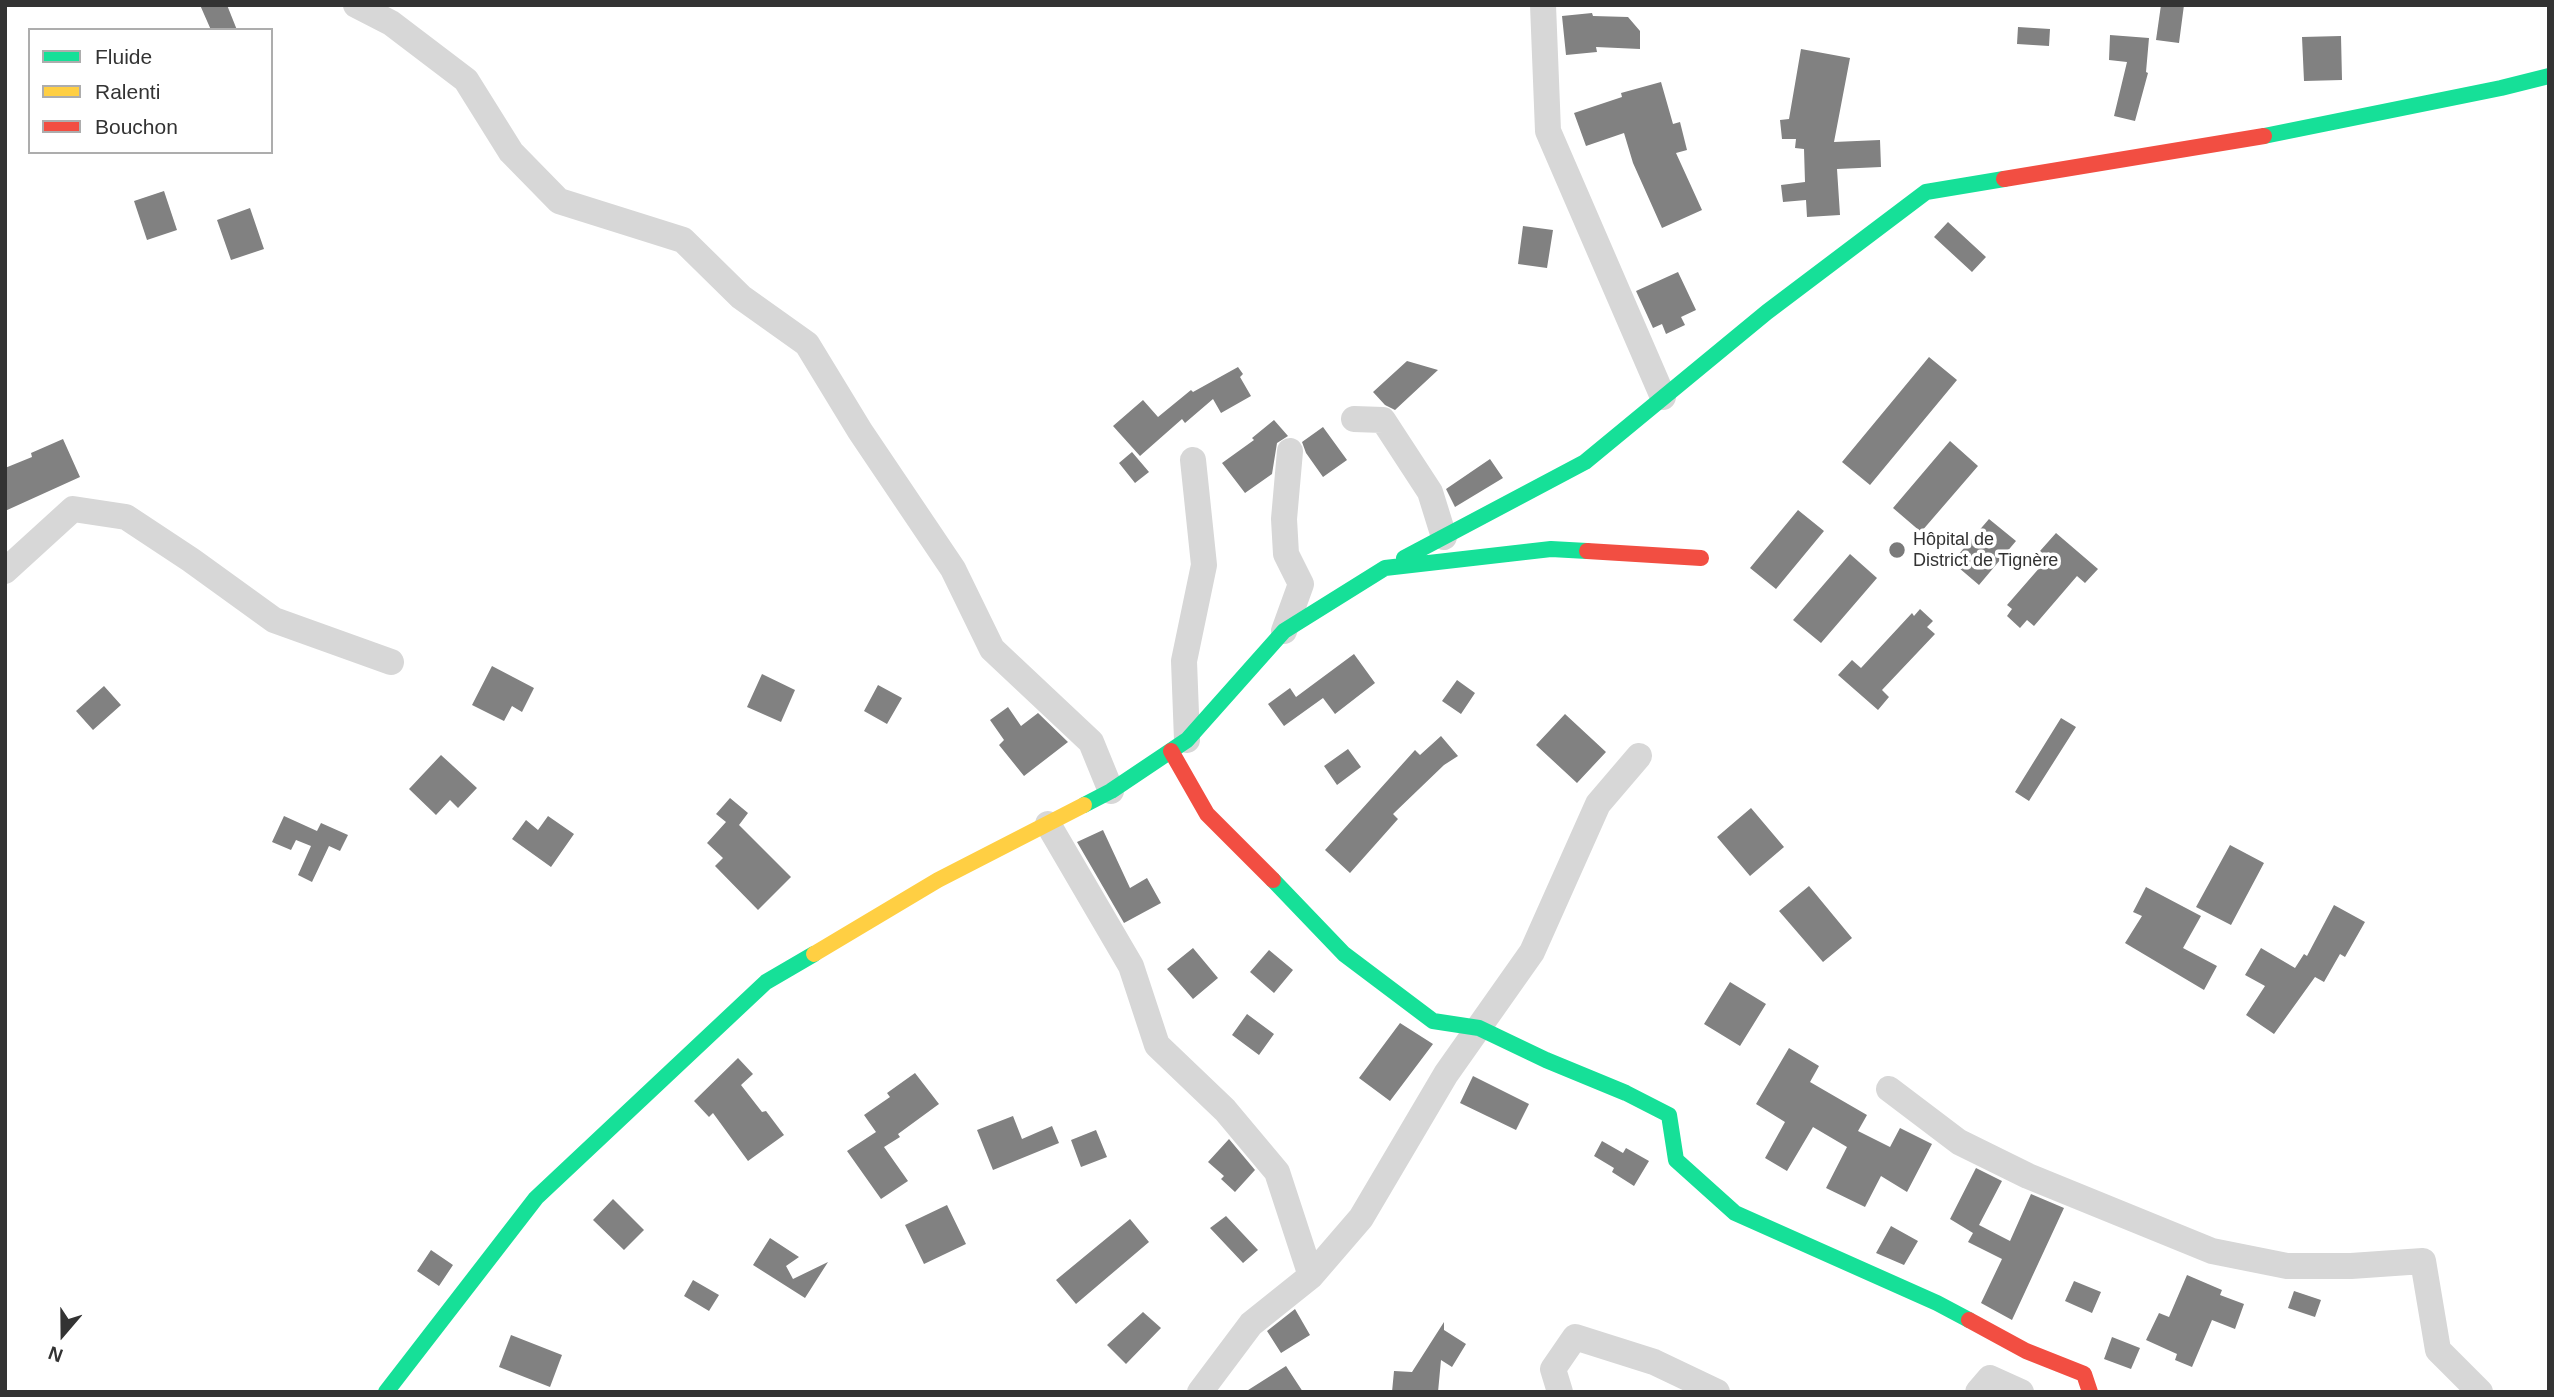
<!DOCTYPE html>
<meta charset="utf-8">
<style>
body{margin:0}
#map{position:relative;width:2554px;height:1397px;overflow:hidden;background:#fff;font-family:Arial,sans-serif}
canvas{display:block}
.frame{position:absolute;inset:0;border:7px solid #333;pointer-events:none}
.legend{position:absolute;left:28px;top:28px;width:245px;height:126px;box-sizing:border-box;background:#fff;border:2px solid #adadad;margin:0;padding:9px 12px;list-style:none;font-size:21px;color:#333}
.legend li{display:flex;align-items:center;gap:14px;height:35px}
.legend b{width:35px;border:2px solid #adadad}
.north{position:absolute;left:28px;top:1299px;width:70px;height:70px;-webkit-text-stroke:5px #fff;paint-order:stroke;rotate:200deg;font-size:19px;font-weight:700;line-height:28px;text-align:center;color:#333}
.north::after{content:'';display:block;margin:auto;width:24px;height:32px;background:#333;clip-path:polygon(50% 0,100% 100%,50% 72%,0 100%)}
</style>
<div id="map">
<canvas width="2554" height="1397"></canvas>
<div class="frame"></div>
<ul class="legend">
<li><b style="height:9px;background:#16e098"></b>Fluide</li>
<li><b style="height:9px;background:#ffcf43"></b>Ralenti</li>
<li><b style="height:9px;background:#f24e42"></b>Bouchon</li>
</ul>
<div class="north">N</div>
</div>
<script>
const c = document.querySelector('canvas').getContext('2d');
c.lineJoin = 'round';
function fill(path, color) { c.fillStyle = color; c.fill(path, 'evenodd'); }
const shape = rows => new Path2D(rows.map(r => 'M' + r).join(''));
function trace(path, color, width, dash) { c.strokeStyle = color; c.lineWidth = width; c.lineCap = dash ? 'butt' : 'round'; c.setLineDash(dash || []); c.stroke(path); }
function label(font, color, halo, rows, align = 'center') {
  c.font = font + ' Arial,sans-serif'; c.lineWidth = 7; c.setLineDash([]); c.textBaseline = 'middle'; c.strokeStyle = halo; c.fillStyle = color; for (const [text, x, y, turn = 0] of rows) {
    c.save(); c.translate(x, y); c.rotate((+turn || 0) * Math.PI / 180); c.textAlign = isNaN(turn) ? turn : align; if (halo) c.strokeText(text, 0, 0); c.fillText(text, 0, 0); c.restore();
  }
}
fill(shape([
 [200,5,227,5,237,30,211,30],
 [2161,5,2184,5,2179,43,2156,40],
 [1592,13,1593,16,1628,17,1640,31,1640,49,1596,47,1597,52,1566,55,1562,16],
 [2018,27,2050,29,2049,46,2017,44],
 [2110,35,2149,38,2146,72,2148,73,2135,121,2114,116,2127,62,2109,60],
 [2341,36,2342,80,2304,81,2302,37],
 [1801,49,1850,58,1834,142,1880,140,1881,167,1837,169,1840,215,1807,217,1806,200,1783,202,1781,185,1805,182,1804,149,1795,148,1796,139,1782,139,1780,120,1789,119],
 [1661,82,1673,124,1680,122,1687,150,1676,153,1702,210,1662,228,1633,163,1624,133,1586,146,1574,113,1622,97,1621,93],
 [164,191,177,230,147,240,134,201],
 [250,208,264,249,231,260,217,220],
 [1948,222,1986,257,1972,272,1934,237],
 [1523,226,1553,230,1547,268,1518,264],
 [1678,272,1696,310,1681,317,1685,325,1666,334,1662,324,1653,328,1636,291],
 [1929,357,1957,380,1870,485,1842,462],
 [1407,361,1438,370,1395,410,1385,405,1373,392],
 [1238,367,1243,374,1240,377,1251,396,1221,413,1213,399,1185,423,1182,419,1140,456,1113,426,1143,400,1158,417,1191,390,1193,392],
 [1274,420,1288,436,1277,443,1272,474,1245,493,1222,463,1254,440,1252,438],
 [1323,427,1347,460,1323,477,1306,453,1302,442],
 [63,439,80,477,5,511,5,468,32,457,31,453],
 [1950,441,1978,466,1921,532,1893,508],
 [1132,452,1149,472,1135,483,1119,463],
 [1490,459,1503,478,1455,507,1446,489],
 [1798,510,1824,531,1776,589,1750,568],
 [1989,519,2016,541,1979,585,1952,562],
 [2056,533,2098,569,2085,583,2077,576,2034,626,2027,620,2020,628,2007,616,2012,609,2007,605,2048,558,2040,551],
 [1850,554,1877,578,1821,643,1793,620],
 [1920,609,1933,621,1927,627,1935,634,1882,690,1889,697,1878,710,1838,675,1852,660,1861,668,1912,613,1914,616],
 [1354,654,1375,683,1335,714,1323,698,1284,726,1268,704,1290,688,1296,697],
 [492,666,534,688,522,712,512,706,504,721,472,705],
 [762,674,795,690,781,722,747,707],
 [1457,680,1475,693,1461,714,1442,701],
 [878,685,902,698,887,724,864,711],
 [104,686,121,705,93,730,76,711],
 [1008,707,1021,726,1038,713,1068,742,1024,776,999,745,1004,740,990,720],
 [1565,714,1606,752,1577,783,1536,745],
 [2061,718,2076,727,2029,801,2015,792],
 [1441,736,1458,756,1444,765,1393,814,1398,819,1350,873,1325,850,1415,750,1420,755],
 [1348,749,1361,767,1337,785,1324,766],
 [441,755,477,788,458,808,450,800,436,815,409,789],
 [730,798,748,813,739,825,791,877,758,910,715,866,723,858,707,843,726,822,716,814],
 [1751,808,1784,847,1750,876,1717,837],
 [284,816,317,831,321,823,348,835,340,851,329,846,312,882,298,875,311,846,296,840,291,850,272,842],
 [548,816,574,834,551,867,512,839,526,820,538,830],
 [1103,830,1130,888,1147,878,1161,903,1124,923,1077,842],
 [2230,845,2264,863,2231,925,2196,907],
 [1809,886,1852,938,1823,962,1779,911],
 [2146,887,2201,916,2183,948,2217,966,2204,990,2125,943,2142,916,2133,912],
 [2334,905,2365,922,2345,957,2340,954,2324,982,2315,977,2274,1034,2246,1015,2265,986,2245,975,2261,948,2295,968,2304,954,2307,956],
 [1193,948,1218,978,1193,999,1167,969],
 [1269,950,1293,970,1274,993,1250,972],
 [1730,982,1766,1004,1740,1046,1704,1024],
 [1247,1014,1274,1034,1259,1055,1232,1035],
 [1400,1023,1433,1044,1390,1101,1359,1078],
 [1789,1048,1819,1066,1810,1082,1867,1115,1858,1131,1890,1147,1900,1128,1932,1144,1907,1192,1881,1176,1865,1207,1826,1188,1847,1147,1813,1127,1787,1171,1765,1158,1785,1122,1756,1104],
 [738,1058,753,1074,741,1085,762,1112,766,1111,784,1135,748,1161,713,1113,709,1117,694,1101],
 [915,1073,939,1104,898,1134,900,1137,884,1147,908,1181,881,1199,847,1151,876,1132,864,1115,890,1097,887,1093],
 [1473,1076,1529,1104,1516,1130,1460,1103],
 [1013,1116,1022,1139,1052,1126,1059,1143,993,1170,977,1130],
 [1096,1130,1107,1157,1081,1167,1071,1140],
 [1229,1139,1255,1170,1235,1192,1221,1179,1224,1176,1208,1162],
 [1602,1141,1623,1153,1626,1148,1649,1161,1634,1186,1612,1172,1614,1168,1594,1156],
 [1976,1168,2002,1181,1979,1225,2010,1241,2031,1194,2064,1208,2012,1320,1981,1303,2002,1259,1968,1242,1973,1233,1950,1219],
 [613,1199,644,1230,624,1250,593,1220],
 [947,1205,966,1244,924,1264,905,1225],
 [1226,1216,1258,1250,1243,1263,1210,1228],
 [1130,1219,1149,1242,1076,1304,1056,1280],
 [1891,1226,1918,1241,1904,1265,1876,1253],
 [770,1238,799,1257,786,1266,793,1279,828,1262,805,1298,753,1265],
 [431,1250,453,1265,439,1286,417,1271],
 [2187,1275,2222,1290,2220,1295,2244,1304,2235,1329,2212,1320,2192,1367,2175,1360,2177,1354,2146,1340,2159,1313,2169,1317],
 [693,1280,719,1295,709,1311,684,1296],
 [2074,1281,2101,1292,2092,1313,2065,1301],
 [2294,1291,2321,1300,2315,1317,2288,1308],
 [1295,1309,1310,1335,1281,1353,1267,1331],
 [1143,1312,1161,1328,1126,1364,1107,1345],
 [1444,1322,1444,1330,1466,1344,1452,1367,1441,1360,1438,1392,1392,1392,1394,1371,1412,1372],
 [511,1335,562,1355,550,1387,499,1367],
 [2112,1337,2140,1348,2131,1369,2104,1359],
 [1286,1366,1303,1392,1245,1392]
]), '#818181');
trace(shape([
 [356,5,391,23,466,80,511,152,559,201,683,240,741,297,807,344,860,431,953,569,992,649,1091,742,1111,791],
 [1543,5,1548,131,1663,397],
 [1354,419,1383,420,1430,492,1444,537],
 [5,571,73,509,126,517,191,560,274,620,391,662],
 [1284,631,1301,584,1286,554,1284,519,1290,451],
 [1187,740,1184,661,1204,565,1193,460],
 [1048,824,1131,966,1157,1045,1225,1110,1277,1172,1311,1276],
 [1889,1089,1959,1142,2028,1176,2212,1251,2287,1266,2351,1266,2423,1261,2438,1350,2480,1392],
 [1200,1392,1251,1324,1311,1276,1361,1218,1446,1074,1532,952,1598,804,1639,756],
 [1560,1392,1553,1369,1575,1337,1654,1362,1717,1392],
 [1978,1392,1990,1378,2021,1392]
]), '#d7d7d7', 26);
trace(shape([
 [2264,136,2501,88,2549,76],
 [1404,558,1585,462,1767,312,1926,192,2004,179],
 [1084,805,1111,791,1187,740,1284,631,1385,568,1551,549,1587,551],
 [1273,880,1344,954,1433,1021,1479,1028,1546,1060,1626,1093,1669,1115,1676,1160,1735,1213,1937,1303,1969,1320],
 [386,1392,536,1198,766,982,814,954]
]), '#16e098', 16);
trace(shape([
 [814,954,938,880,1084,805]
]), '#ffcf43', 16);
trace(shape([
 [2004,179,2264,136],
 [1587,551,1701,558],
 [1171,751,1207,814,1273,880],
 [1969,1320,2026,1351,2084,1374,2090,1392]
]), '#f24e42', 16);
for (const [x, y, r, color] of [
 [1897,550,9,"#7a7a7a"]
]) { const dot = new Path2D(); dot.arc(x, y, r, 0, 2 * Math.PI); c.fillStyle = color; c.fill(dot); trace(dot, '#fff', 2.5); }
label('18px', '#333', '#fff', [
 ["Hôpital de",1913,540],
 ["District de Tignère",1913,561]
], 'left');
</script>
